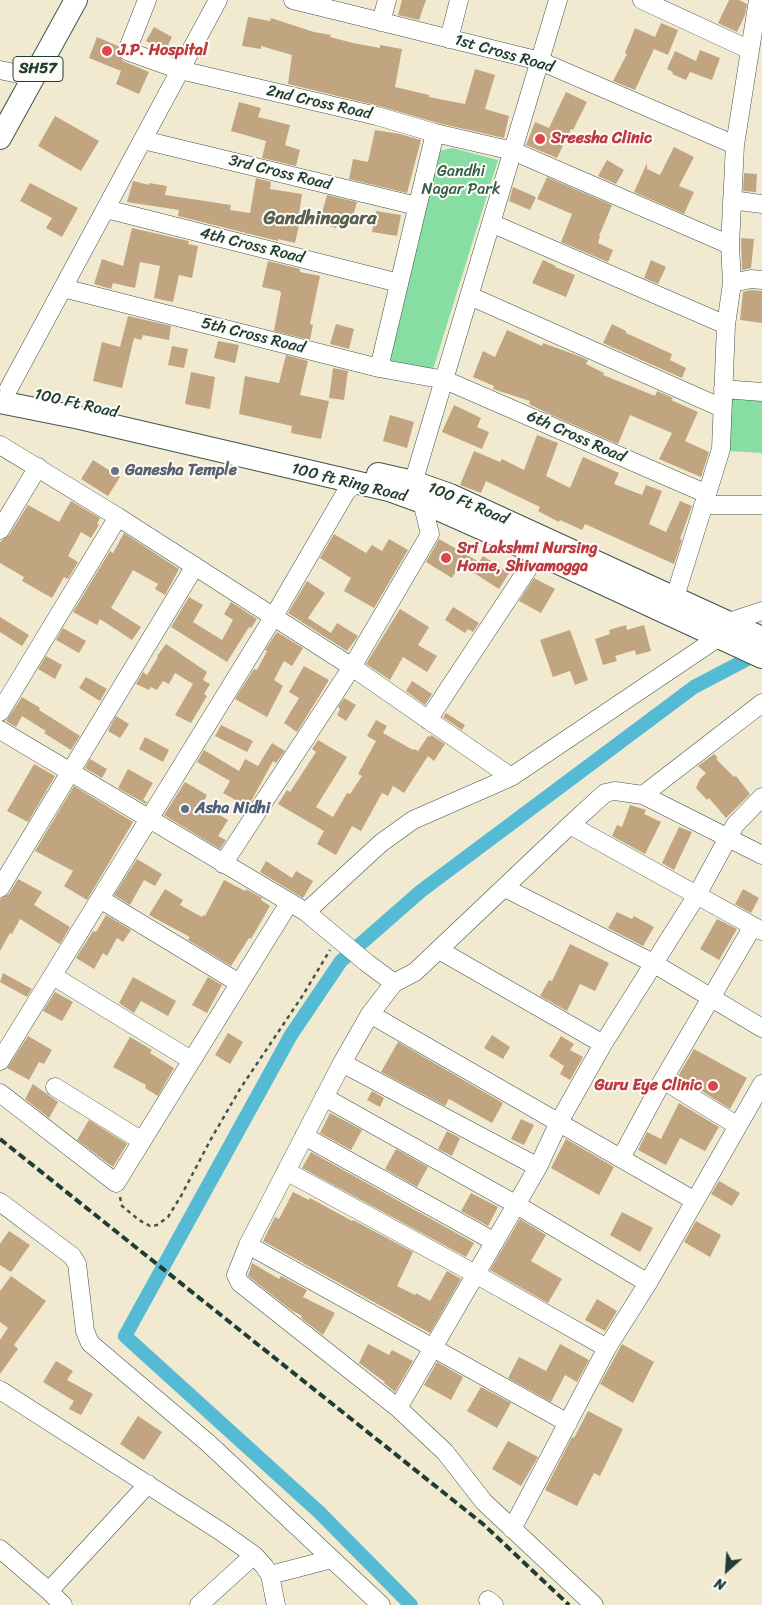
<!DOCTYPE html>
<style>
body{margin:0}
#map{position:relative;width:762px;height:1605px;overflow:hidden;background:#f1ead1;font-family:Sriracha,sans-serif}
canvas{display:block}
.north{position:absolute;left:702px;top:1545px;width:50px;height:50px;-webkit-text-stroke:4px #fdfcf7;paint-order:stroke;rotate:206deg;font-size:14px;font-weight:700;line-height:20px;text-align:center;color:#1f3d34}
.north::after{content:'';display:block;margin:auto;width:18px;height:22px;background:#1f3d34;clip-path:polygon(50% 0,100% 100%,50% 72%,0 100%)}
</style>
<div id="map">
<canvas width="762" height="1605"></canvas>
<div class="north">N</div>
</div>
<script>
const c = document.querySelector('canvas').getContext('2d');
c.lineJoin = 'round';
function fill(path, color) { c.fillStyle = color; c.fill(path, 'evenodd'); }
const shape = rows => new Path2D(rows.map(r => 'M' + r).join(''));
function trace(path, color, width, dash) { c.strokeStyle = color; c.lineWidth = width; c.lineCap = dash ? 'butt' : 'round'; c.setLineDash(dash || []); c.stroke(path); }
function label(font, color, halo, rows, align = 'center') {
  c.font = font + ' Sriracha,sans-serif'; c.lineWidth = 4; c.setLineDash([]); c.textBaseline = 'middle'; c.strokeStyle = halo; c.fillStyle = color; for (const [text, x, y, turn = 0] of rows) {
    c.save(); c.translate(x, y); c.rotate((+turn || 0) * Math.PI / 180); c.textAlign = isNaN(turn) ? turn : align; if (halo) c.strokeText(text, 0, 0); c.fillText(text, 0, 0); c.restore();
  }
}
fill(shape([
 [452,148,498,160,431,376,384,370,440,151],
 [730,396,762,398,762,453,728,451]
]), '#86dea2');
trace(shape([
 [411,1605,319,1512,125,1336,291,1035,341,961,421,891,694,687,759,653]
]), '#55bad3', 14);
fill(shape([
 [402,0,426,0,419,20,398,15],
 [729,0,739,0,747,4,745,15,737,32,718,23],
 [248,17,270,21,271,18,314,32,331,35,330,37,353,43,380,48,380,45,402,49,395,87,429,95,429,97,465,104,475,69,495,75,485,109,509,116,504,138,438,123,379,106,288,84,292,55,261,46,261,49,242,46],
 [661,23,678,30,668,55,654,49,635,90,613,81,627,54,625,53,635,28,655,37],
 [154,27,172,37,165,51,146,41],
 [97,37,118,46,117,53,123,61,149,72,139,94,116,84,121,71,89,58],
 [700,50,720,58,712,80,690,72,686,80,672,74,673,72,667,69,675,51,696,61],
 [566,92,587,102,573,130,571,129,557,158,526,145,535,122,549,128],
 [239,102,261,108,258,117,290,125,285,145,300,150,296,166,262,158,266,141,231,131],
 [55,116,99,141,81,171,38,146],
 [375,130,400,134,421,140,407,193,349,179,353,159,368,162],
 [674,147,694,157,679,186,694,192,684,214,634,192,647,163,647,169,660,175],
 [607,160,624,170,616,184,598,176],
 [744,173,757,174,756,192,743,191],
 [547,177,612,205,599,236,600,237,598,243,613,250,608,262,561,242,572,214,537,199],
 [256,178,271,182,270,189,302,194,298,221,300,221,295,243,278,239,278,241,178,216,179,210,127,202,133,181,149,185,149,183,167,186,165,195,231,205,230,210,250,213],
 [30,183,78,208,62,237,46,228,52,218,20,201],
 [513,187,536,197,530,210,509,201],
 [327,195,357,202,351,224,338,220,336,228,319,223],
 [376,211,401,215,397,236,372,232],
 [132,228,189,241,188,244,198,246,192,278,179,275,173,302,154,298,160,266,140,262,135,288,113,283,111,289,94,284,102,259,123,266],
 [741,238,754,239,751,268,742,270],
 [543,260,556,266,555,267,575,275,566,297,532,283],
 [651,260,666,267,658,284,644,278],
 [268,261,300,269,300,272,320,276,310,324,313,325,310,340,274,331,281,293,280,291,262,287],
 [751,290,762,291,762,323,740,320,743,292],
 [128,316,171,326,169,340,143,335,141,340,134,338,122,388,93,381,102,342,120,347],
 [336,324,354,329,349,349,330,344],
 [612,324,626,331,626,333,672,354,670,360,686,368,682,378,603,343],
 [507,330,542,346,543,343,576,355,588,360,586,364,604,373,603,375,655,396,657,391,673,398,671,400,698,412,685,441,709,452,701,477,659,459,672,433,630,415,618,444,549,414,529,404,530,401,493,389,494,386,473,377,483,351,495,357],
 [218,341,239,345,235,363,214,358],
 [172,346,188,349,184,368,168,365],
 [286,355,308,361,300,395,329,401,321,439,291,433,292,426,239,414,245,376,279,383],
 [333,368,348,371,344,400,329,398],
 [191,372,215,377,210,409,185,404],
 [454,405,481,418,477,427,489,432,482,449,442,432],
 [390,415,414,422,407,448,383,441],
 [537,435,558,443,546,476,570,488,583,457,619,473,614,484,642,495,646,485,662,491,649,524,666,532,680,501,692,506,680,539,682,540,674,564,585,524,582,530,560,520,559,522,538,511,540,507,486,481,481,493,460,485,474,451,500,462,502,459,524,470],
 [93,460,120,477,108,496,81,479],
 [71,501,100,518,97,524,99,525,91,538,81,532,68,556,78,562,68,579,64,577,52,598,22,581,24,577,0,563,0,542,9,535,28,505,59,522],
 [124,533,179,569,165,595,155,589,158,584,133,570,111,608,141,627,132,640,100,619,97,625,73,612,110,551,113,553],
 [334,534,366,553,372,545,382,551,389,539,408,550,374,608,344,591,351,578,320,558],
 [439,539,479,562,483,556,509,573,499,589,460,564,452,578,426,562],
 [534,578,555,589,541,613,519,601],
 [307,581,325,593,308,618,331,633,337,623,358,636,347,651,288,613],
 [189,597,203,605,193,622,222,640,233,620,224,614,231,602,257,619,251,628,249,627,227,662,171,627],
 [453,607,479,623,473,632,468,629,465,633,445,620],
 [400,609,429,627,418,645,437,656,427,672,403,657,390,680,366,664],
 [0,617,29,635,22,646,0,632],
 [626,625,627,630,644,625,651,651,636,655,635,650,615,656,617,661,603,665,595,639,610,634,609,630],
 [63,628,86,641,79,653,56,640],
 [570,630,588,680,575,685,570,671,553,677,540,640],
 [277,632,303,648,292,666,284,661,274,680,283,686,267,717,235,699,254,669,257,670,267,651,265,650],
 [166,644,207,672,203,680,210,684,204,694,207,696,191,723,175,715,193,684,175,673,169,684,163,681,157,690,151,687,149,690,136,684,143,672,147,675,158,657,157,656],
 [46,656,62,665,55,679,38,669],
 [304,666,329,680,297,732,284,723,299,698,289,692],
 [86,677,107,689,100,701,79,688],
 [412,681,432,694,425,705,406,691],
 [22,697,40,708,39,710,80,736,71,750,44,733,46,731,22,716,16,727,6,721],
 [344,698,356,705,346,721,337,715,340,709,338,707],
 [446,713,465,725,462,730,443,717],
 [116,716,129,724,120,738,108,731],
 [376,720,387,726,383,733,413,750,414,749,418,751,428,736,430,737,431,735,445,744,434,761,428,756,404,793,393,786,388,796,382,793,361,831,352,826,336,855,317,844,324,831,278,804,287,790,290,792,316,752,312,749,318,740,347,757,316,807,333,817,347,793,350,794,362,776,358,774,376,741,367,736],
 [221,725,253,741,247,752,215,736],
 [145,737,169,750,163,762,139,749],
 [272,743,285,751,276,763,273,761,248,807,223,793,230,781,197,762,204,750,239,771,245,759,258,766],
 [714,754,718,758,716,759,734,777,736,776,750,794,726,818,709,798,707,800,696,788,700,779,706,773,698,766],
 [90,759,107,769,102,778,85,768],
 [34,764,55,776,28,822,7,811],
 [128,769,153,783,143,800,147,802,146,804,118,788],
 [185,782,207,795,202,805,228,820,218,836,226,840,220,849,164,815],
 [74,786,133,822,87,900,64,886,73,871,35,851],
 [630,805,646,810,644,814,661,822,645,854,612,836,617,825,622,827],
 [679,827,692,832,674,870,662,863],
 [137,859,162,874,155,886,144,880,130,905,114,895],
 [266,861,292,878,296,871,313,881,303,898,260,872],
 [18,879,42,892,34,905,70,927,60,944,20,919,12,934,10,933,0,951,0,899,9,894],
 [224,880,245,891,246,889,262,898,261,900,270,906,251,939,249,938,231,966,188,940,190,937,149,915,165,889,183,900,180,905,202,917,203,915,205,916],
 [743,889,759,898,751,913,735,904],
 [617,912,632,919,634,916,654,927,643,946,608,928],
 [106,915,131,930,123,942,117,938,107,956,103,953,94,969,76,958,93,931,96,932],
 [717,919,737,929,719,960,700,949],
 [570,944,609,963,595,991,580,984,567,1011,540,996,549,980,552,981],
 [3,973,32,989,27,997,0,982],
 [133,977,176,1001,168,1016,141,1001,134,1013,119,1003],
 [208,977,222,985,207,1013,192,1005],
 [55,992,73,1002,62,1021,43,1011],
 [228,1033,243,1042,230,1064,215,1055],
 [492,1035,510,1047,503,1059,484,1048],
 [28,1036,52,1050,44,1064,39,1062,29,1080,7,1068],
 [561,1036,574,1044,570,1050,583,1057,570,1080,560,1074,564,1066,549,1056],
 [130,1037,152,1050,150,1053,174,1068,158,1096,145,1088,146,1085,113,1067],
 [398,1042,503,1103,492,1123,449,1099,445,1106,381,1072],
 [694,1049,747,1078,730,1109,678,1076],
 [33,1084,58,1102,49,1118,25,1099],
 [372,1091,384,1098,380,1107,367,1100],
 [679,1103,719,1127,705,1151,680,1138,666,1165,638,1150,647,1132,661,1139],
 [330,1113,362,1130,351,1150,320,1133],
 [521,1119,534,1125,524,1145,511,1139],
 [89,1120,127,1144,113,1167,77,1140],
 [447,1131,460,1138,452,1156,438,1149],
 [566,1139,614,1167,599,1195,551,1168],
 [396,1149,428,1167,417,1187,385,1169],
 [311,1152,474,1243,466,1257,302,1168],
 [719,1181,740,1193,732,1206,711,1194],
 [293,1192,309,1200,310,1198,352,1221,353,1220,413,1252,397,1286,415,1295,416,1293,430,1301,447,1271,461,1279,430,1333,263,1241,275,1217,279,1219],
 [471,1193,498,1207,488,1226,461,1211],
 [622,1212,653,1228,640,1252,610,1235],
 [520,1219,546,1235,531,1261,562,1279,548,1303,490,1270],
 [696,1221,721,1235,710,1257,684,1242],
 [9,1231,30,1245,11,1272,0,1265,0,1244],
 [252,1263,279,1279,281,1276,307,1290,303,1297,335,1313,323,1335,301,1318,302,1316,291,1310,248,1276],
 [11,1276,46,1301,14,1345,18,1349,0,1374,0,1340,8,1328,0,1322,0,1291],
 [597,1299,617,1311,605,1331,585,1320],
 [368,1344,389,1355,392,1350,413,1361,395,1392,384,1383,385,1382,359,1363],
 [560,1344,589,1360,577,1382,565,1375,551,1402,508,1378,519,1357,546,1371],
 [622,1344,654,1362,633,1403,600,1384],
 [56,1361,73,1371,67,1380,93,1394,81,1415,69,1409,74,1401,43,1382],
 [437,1362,463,1377,451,1400,424,1385],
 [481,1387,511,1403,497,1428,467,1411],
 [588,1411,623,1429,600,1476,594,1473,577,1506,545,1490,572,1437,574,1438],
 [138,1416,162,1432,144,1460,120,1444],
 [508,1441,538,1457,521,1486,492,1469]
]), '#c1a580');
const minor = shape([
 [147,0,127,51,180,70,377,116,435,133,513,151,730,245],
 [293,0,540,61,735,145],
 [642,0,750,50],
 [381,22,387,0],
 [449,39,459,0],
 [0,70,33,77],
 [143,140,417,206],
 [732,200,762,204],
 [106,209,399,283],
 [491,223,726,325],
 [732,283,751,279,762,280],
 [63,288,379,368,445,380,707,494],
 [470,296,722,408],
 [379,368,435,133],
 [9,388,218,0],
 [723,389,762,392],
 [0,445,118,517,352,667,511,777,719,637,729,622,762,611],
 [410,493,558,0],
 [703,505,762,505],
 [0,530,38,467],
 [675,597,721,449,726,325,732,283,730,245,735,145,758,0],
 [762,703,643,795,762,855],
 [0,712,118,517],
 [428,720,533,561,539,554],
 [0,730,306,912,367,963,394,983],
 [570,825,762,931],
 [223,864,352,667,430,534,422,502,425,492],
 [0,888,195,566],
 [505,888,653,963,762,1028],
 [100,899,239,983],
 [306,912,381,843,413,820,511,777],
 [439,950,603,1044],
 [53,976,191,1060],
 [370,1014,695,1201],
 [0,1061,274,616,346,492,356,483],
 [342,1063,538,1167],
 [663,1080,738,1126],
 [55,1087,142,1141],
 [0,1093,116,1183,289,903],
 [324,1097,517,1205,648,1283],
 [304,1136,495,1242],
 [621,1158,663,1080,753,926],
 [286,1171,477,1275,607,1348],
 [0,1202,72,1256,77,1264,85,1331,90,1343,208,1443,381,1605],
 [248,1245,568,1423],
 [0,1390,220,1531,254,1555,264,1566,270,1575,276,1605],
 [398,1408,538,1167,559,1122,603,1044,697,895,735,825,762,797],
 [512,1529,607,1348,648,1283,762,1084],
 [0,1549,49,1591,63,1605],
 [270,1575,332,1559],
 [49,1591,148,1484],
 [488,1600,494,1605],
 [199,1605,254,1555],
 [594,1605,484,1502,445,1452,398,1408,240,1283,236,1275,248,1245,342,1063,370,1014,394,983,415,972,570,825,605,793,615,791,643,795]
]);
const major = shape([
 [0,138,76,0],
 [0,402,80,418,389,490,422,502,539,554,762,657],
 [378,474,413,482,450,495,762,638]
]);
trace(minor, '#3e574c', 19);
trace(major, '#3e574c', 24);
trace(shape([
 [120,1197,122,1206,139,1220,150,1226,157,1225,168,1217,181,1196,211,1139,240,1089,303,995,330,950]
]), '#3e574c', 2.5, [4, 4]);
trace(minor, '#fff', 18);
trace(major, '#fff', 22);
trace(shape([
 [0,1139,483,1524,569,1605]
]), '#1f3d34', 4, [8, 4]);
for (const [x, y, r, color] of [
 [107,51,6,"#e0444e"],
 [540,139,6,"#e0444e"],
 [115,471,5,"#6b7280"],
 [446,558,6,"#e0444e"],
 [185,809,5,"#5c6f8a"],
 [713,1086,6,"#e0444e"]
]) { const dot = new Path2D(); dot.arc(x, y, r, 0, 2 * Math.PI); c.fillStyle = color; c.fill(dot); trace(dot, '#fdfcf7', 2); }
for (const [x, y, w] of [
 [38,69,50]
]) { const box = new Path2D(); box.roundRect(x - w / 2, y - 12.5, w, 25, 4); c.fillStyle = '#fdfcf7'; c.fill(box); trace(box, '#1f3d34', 1); }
label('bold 15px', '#1f3d34', null, [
 ["SH57",38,69]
]);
label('bold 16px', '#be3a42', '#fdfcf7', [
 ["J.P. Hospital",118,51],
 ["Sreesha Clinic",551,139],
 ["Sri Lakshmi Nursing",457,549],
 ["Home, Shivamogga",457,567],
 ["Guru Eye Clinic",702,1086,"right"]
], 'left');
label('16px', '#1f3d34', '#fdfcf7', [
 ["1st Cross Road",504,54,16],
 ["2nd Cross Road",319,103,13],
 ["3rd Cross Road",280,173,14],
 ["4th Cross Road",252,246,14],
 ["5th Cross Road",253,336,14],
 ["100 Ft Road",76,404,13],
 ["6th Cross Road",576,437,24],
 ["100 ft Ring Road",349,483,14],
 ["100 Ft Road",468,504,23]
]);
label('16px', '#345d4a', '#fdfcf7', [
 ["Gandhi",461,172],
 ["Nagar Park",461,190]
]);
label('bold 16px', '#5b616d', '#fdfcf7', [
 ["Ganesha Temple",125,471]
], 'left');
label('bold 16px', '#4e5e75', '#fdfcf7', [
 ["Asha Nidhi",195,809]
], 'left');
label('bold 19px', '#58614f', '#fdfcf7', [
 ["Gandhinagara",320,219]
]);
</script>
